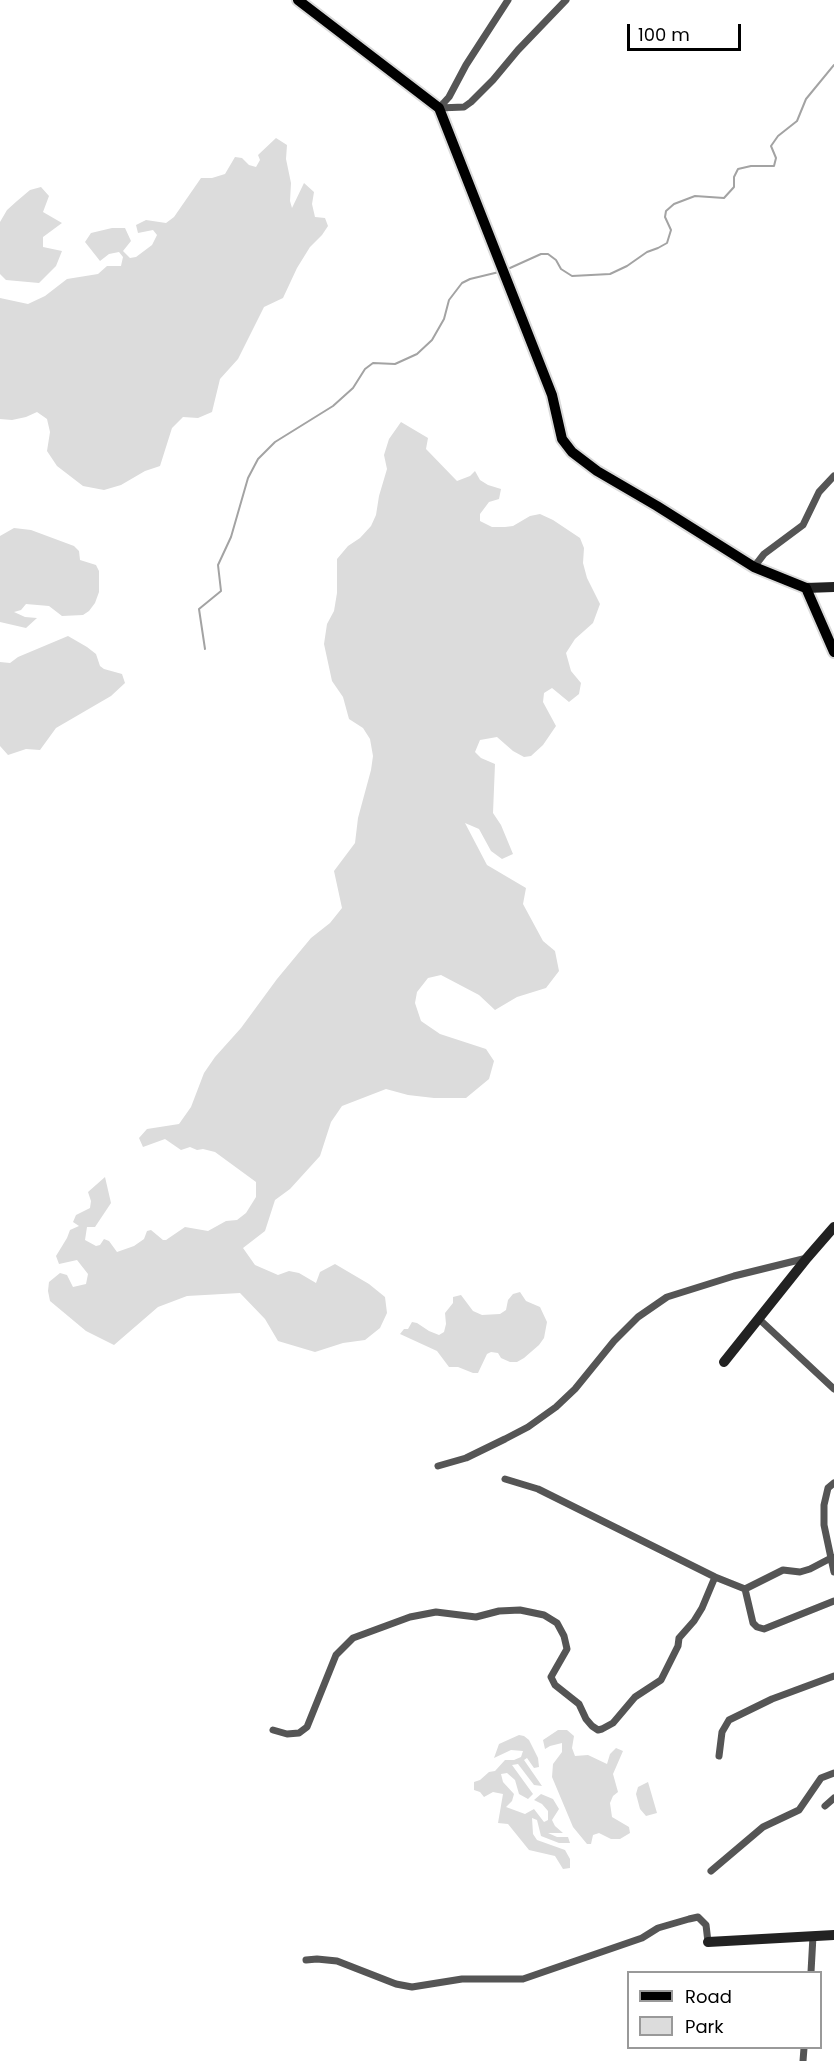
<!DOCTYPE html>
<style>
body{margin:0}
#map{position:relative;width:834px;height:2061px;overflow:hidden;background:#fff;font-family:Poppins,sans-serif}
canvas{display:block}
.legend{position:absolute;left:627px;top:1971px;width:195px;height:78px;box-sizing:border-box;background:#fff;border:2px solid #999;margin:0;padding:8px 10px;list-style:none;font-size:18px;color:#000}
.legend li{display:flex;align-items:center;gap:12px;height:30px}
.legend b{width:30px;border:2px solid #999}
.scale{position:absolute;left:627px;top:24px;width:114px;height:27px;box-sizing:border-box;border:3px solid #000;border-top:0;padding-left:8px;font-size:18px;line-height:21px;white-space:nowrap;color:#000;-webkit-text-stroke:4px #fff;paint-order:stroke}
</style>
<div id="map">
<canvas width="834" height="2061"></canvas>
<ul class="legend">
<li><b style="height:8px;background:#000"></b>Road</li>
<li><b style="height:16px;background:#dcdcdc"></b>Park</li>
</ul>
<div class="scale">100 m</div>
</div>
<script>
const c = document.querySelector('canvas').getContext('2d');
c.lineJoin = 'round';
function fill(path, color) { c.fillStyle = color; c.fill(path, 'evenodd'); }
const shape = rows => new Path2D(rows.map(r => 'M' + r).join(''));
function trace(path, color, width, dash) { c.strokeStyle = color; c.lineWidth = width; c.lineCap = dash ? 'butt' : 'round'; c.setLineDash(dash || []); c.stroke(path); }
fill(shape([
 [276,138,287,145,286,159,291,183,290,201,292,208,304,183,314,192,312,204,315,217,325,218,328,226,322,235,310,247,297,268,283,298,264,307,238,359,220,379,212,412,198,418,183,417,172,428,160,466,145,471,121,485,104,490,83,486,57,466,47,451,50,432,47,419,37,412,26,417,12,420,0,419,0,298,28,304,45,296,67,279,98,274,107,266,121,266,123,257,119,252,109,254,100,261,85,242,91,233,112,228,125,228,131,241,123,251,130,258,136,257,152,245,157,235,153,230,138,233,136,225,146,220,166,223,174,217,201,178,212,178,225,174,235,157,242,158,249,165,256,167,260,160,258,155],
 [41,187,49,196,43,212,62,223,43,237,43,247,62,251,56,266,39,283,6,280,0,274,0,222,7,210,17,201,30,190],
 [401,422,428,438,426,449,457,481,470,476,475,471,480,480,488,485,501,489,499,499,489,502,480,514,480,521,492,527,505,527,513,526,530,516,540,514,553,520,580,538,584,548,583,563,587,578,600,604,593,623,575,639,566,653,571,671,581,683,579,694,569,702,552,688,544,693,543,702,556,726,543,745,531,756,524,757,513,751,497,737,480,740,475,752,481,758,495,764,493,813,501,825,513,854,502,859,491,851,479,829,465,823,487,865,526,888,523,904,543,941,555,951,559,971,546,988,517,997,495,1010,479,995,441,975,428,978,417,992,415,1003,421,1021,440,1034,486,1049,494,1061,489,1079,466,1098,434,1098,408,1095,386,1089,342,1106,331,1122,320,1156,290,1189,275,1200,265,1231,243,1248,255,1265,278,1275,289,1271,299,1273,316,1283,320,1272,335,1264,369,1284,385,1297,387,1313,380,1328,365,1340,343,1343,315,1352,278,1341,265,1319,240,1293,187,1296,158,1307,114,1345,86,1331,50,1301,48,1291,49,1282,60,1273,67,1275,73,1287,86,1284,88,1274,77,1260,59,1264,56,1256,67,1238,70,1230,79,1226,73,1222,76,1215,90,1208,91,1201,88,1192,105,1177,111,1203,95,1227,87,1227,85,1240,96,1246,100,1245,104,1239,109,1241,117,1252,134,1246,144,1239,147,1231,151,1230,163,1240,166,1240,185,1227,208,1231,226,1221,237,1220,246,1213,256,1197,256,1182,215,1152,203,1149,197,1150,190,1147,181,1150,165,1139,143,1147,139,1138,147,1129,179,1124,191,1107,204,1073,215,1057,241,1028,277,979,311,938,330,923,342,908,334,871,355,843,358,818,371,770,373,756,370,739,363,728,349,719,343,697,332,681,324,644,327,624,334,611,337,593,337,559,348,546,360,538,371,526,376,515,379,496,387,469,384,455,389,439],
 [14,528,31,530,74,546,79,551,80,560,96,565,99,571,99,592,95,603,89,611,83,615,62,616,49,606,26,604,21,610,14,612,25,617,37,618,26,628,0,622,0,536],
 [68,636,87,647,96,654,100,666,104,669,122,674,125,683,111,696,56,728,40,750,26,749,8,755,0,746,0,662,10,663,18,657],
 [520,1292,526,1301,540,1307,547,1322,544,1338,539,1345,524,1358,517,1362,510,1362,501,1358,498,1353,491,1352,487,1354,478,1373,473,1373,458,1367,449,1367,437,1351,400,1334,404,1329,408,1329,412,1322,417,1323,429,1331,439,1335,444,1332,446,1324,445,1313,453,1303,453,1297,461,1295,473,1311,482,1315,500,1314,506,1310,508,1300,513,1294],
 [558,1730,567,1730,574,1736,572,1748,575,1756,588,1755,607,1764,610,1754,616,1748,623,1751,613,1774,618,1792,613,1796,610,1803,612,1817,629,1827,630,1833,620,1839,611,1839,599,1833,593,1835,591,1844,587,1844,573,1827,552,1777,553,1764,562,1752,562,1743,550,1746,545,1749,543,1740],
 [519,1735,524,1736,529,1740,538,1758,539,1767,534,1768,527,1758,524,1760,542,1786,534,1785,518,1764,512,1765,533,1794,528,1799,519,1794,515,1780,507,1773,501,1774,503,1782,514,1794,512,1801,506,1807,525,1814,534,1809,544,1822,548,1820,548,1811,542,1804,534,1800,541,1794,553,1799,559,1809,552,1820,555,1826,563,1833,548,1833,557,1837,568,1837,570,1843,559,1843,541,1836,537,1820,532,1818,533,1834,537,1840,565,1850,570,1859,570,1868,563,1869,555,1856,529,1850,508,1824,498,1823,503,1794,493,1792,484,1797,480,1792,474,1790,474,1782,480,1780,489,1772,495,1771,505,1760,514,1760,521,1757,523,1751,511,1750,494,1758,499,1744],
 [648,1782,657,1813,646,1816,640,1809,636,1794,638,1787]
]), '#dcdcdc');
trace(shape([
 [510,268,541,254,548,254,556,260,561,269,572,276,610,274,627,266,647,252,658,248,667,243,671,230,665,217,666,211,674,204,695,196,724,198,734,187,734,177,738,169,751,166,774,166,776,158,771,146,778,136,797,121,806,99,834,65],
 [205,649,199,609,221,591,218,565,231,537,248,478,258,459,275,442,333,406,353,388,365,369,373,363,395,364,417,354,432,340,444,319,449,300,462,283,470,279,499,272]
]), '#a3a3a3', 2);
const primary = shape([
 [298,0,439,108,552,395,562,439,572,452,597,471,657,506,754,567,806,588,834,652]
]);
trace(primary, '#dbdbdb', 14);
trace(shape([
 [508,0,466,65,449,97,439,108,464,107,471,102,493,80,518,50,566,0],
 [754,567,764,554,803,525,819,492,834,476],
 [759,1319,834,1389],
 [438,1466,466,1458,505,1439,528,1427,556,1407,575,1389,614,1341,638,1317,667,1297,734,1276,807,1258],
 [505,1479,538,1489,715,1577,745,1589,783,1570,800,1572,810,1569,831,1558,824,1525,824,1505,828,1488,834,1483],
 [832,1557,831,1558,834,1572],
 [745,1589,753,1623,757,1627,764,1629,834,1601],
 [273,1730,287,1734,299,1733,307,1727,336,1655,353,1638,410,1617,436,1612,476,1617,499,1611,520,1610,544,1615,557,1623,564,1636,567,1649,551,1677,555,1685,579,1704,586,1719,592,1726,598,1730,602,1729,613,1723,635,1697,661,1680,678,1646,679,1638,694,1621,702,1608,715,1577],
 [719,1756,722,1732,729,1720,772,1699,834,1676],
 [825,1806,834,1798],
 [711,1871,763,1827,799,1810,821,1778,834,1773],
 [306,1960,317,1959,337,1961,396,1984,412,1987,462,1979,523,1979,642,1938,658,1928,689,1919,698,1917,706,1925,708,1942],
 [811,1972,813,1936],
 [803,2061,804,2048]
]), '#555', 7);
trace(shape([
 [806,588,834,587],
 [724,1362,807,1258,834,1227],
 [708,1942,834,1935]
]), '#222', 10);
trace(primary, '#000', 10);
</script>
